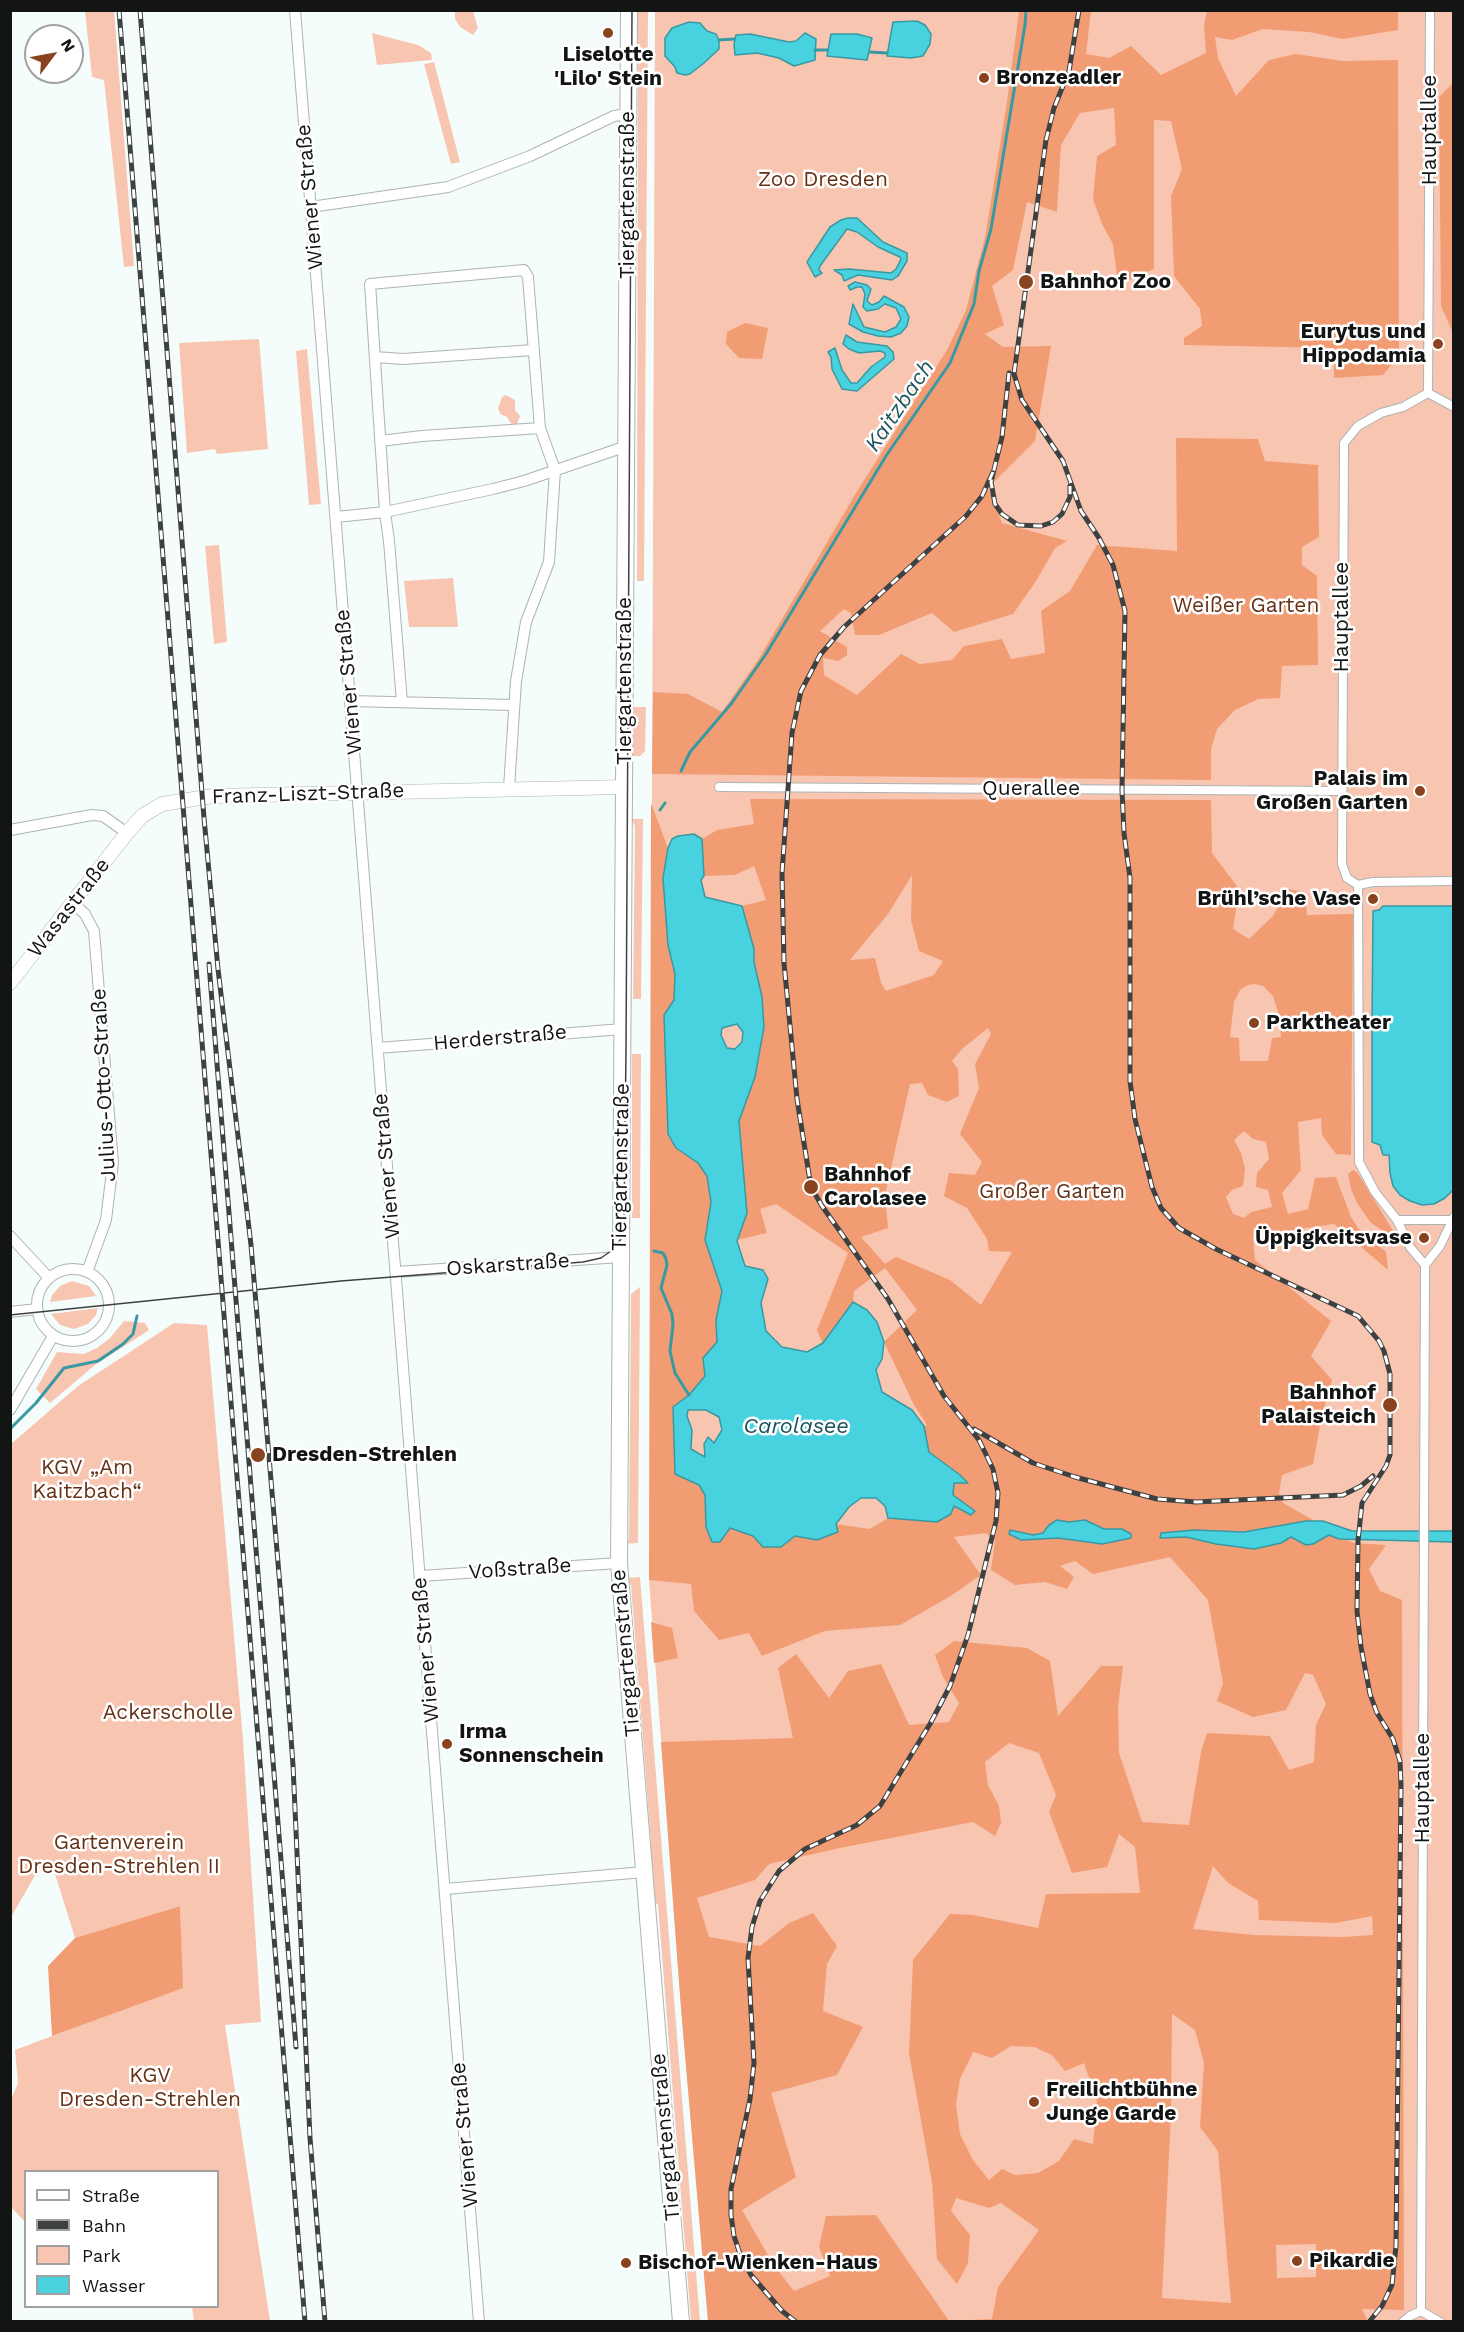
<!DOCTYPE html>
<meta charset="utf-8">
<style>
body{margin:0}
#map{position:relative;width:1464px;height:2332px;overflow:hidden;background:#f5fcfc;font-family:"Work Sans",sans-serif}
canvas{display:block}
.frame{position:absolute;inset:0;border:12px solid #131515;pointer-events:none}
.legend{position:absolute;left:24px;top:2170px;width:195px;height:138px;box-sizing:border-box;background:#fff;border:2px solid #a1a1a1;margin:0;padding:8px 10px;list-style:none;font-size:18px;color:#131515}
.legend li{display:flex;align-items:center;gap:12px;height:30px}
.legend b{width:30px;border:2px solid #a1a1a1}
.north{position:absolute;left:24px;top:24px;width:60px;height:60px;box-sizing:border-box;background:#fff;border:2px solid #a1a1a1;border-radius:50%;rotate:58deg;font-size:16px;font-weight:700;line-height:24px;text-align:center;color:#131515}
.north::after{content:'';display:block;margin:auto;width:21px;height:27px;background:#89431e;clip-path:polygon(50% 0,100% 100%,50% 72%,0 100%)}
</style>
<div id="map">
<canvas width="1464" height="2332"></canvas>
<div class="frame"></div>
<ul class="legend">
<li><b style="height:8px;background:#fff"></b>Straße</li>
<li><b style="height:8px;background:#3e4141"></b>Bahn</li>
<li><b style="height:16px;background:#f8c6b0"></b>Park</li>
<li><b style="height:16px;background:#48d1df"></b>Wasser</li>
</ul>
<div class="north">N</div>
</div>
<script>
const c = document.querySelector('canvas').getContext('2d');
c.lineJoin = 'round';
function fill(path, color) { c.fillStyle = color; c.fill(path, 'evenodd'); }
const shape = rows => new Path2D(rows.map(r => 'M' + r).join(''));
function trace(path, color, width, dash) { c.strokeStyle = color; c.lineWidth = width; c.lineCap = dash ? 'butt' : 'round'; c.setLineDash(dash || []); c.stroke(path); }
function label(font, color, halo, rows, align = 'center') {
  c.font = font + ' "Work Sans",sans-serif'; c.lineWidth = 5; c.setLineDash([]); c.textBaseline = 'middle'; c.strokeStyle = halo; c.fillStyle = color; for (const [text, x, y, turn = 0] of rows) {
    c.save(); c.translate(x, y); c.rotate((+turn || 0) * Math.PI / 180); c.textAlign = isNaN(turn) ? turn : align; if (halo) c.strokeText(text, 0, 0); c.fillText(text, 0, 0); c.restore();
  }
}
fill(shape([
 [85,11,114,11,134,266,124,267,104,80,92,77],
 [455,11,473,11,478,28,473,35,460,27,455,19],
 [636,11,648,11,644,581,637,581,638,41],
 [655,11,1453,11,1453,2321,708,2321,681,2008,649,1580],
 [372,33,418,45,431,53,432,60,377,65],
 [434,62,460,162,451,164,424,64],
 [259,339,268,449,217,454,215,449,187,453,179,343],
 [307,349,321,504,309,505,296,351],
 [506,395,515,400,515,410,520,416,517,424,512,425,507,417,500,414,498,408,502,397],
 [219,545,227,642,214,644,205,546],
 [453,578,458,627,409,627,404,581],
 [632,707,646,707,645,751,640,756,631,756],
 [631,819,643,819,641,999,633,999,635,826],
 [632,1054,641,1054,640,1218,632,1218],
 [72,1281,89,1286,96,1296,50,1302,52,1295,60,1286],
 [640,1287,638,1543,625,1544,629,1540,631,1294],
 [98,1308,96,1315,88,1324,74,1329,60,1325,51,1314],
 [124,1321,145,1323,149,1330,95,1365,50,1403,36,1389,57,1352,84,1354,97,1348,110,1338],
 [174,1323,207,1325,243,1740,261,2022,225,2025,270,2321,194,2321,192,2307,218,2306,218,2172,26,2172,25,2222,11,2207,11,2100,18,2083,15,2050,182,1987,180,1906,75,1938,51,1861,40,1867,11,1917,11,1444,78,1386],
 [640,1577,700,2321,691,2321,658,1905,653,1900,648,1847,651,1843,631,1585,627,1581,627,1578]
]), '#f8c6b0');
fill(shape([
 [1019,11,1091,11,1086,54,1109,58,1131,46,1161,75,1206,53,1204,25,1207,11,1398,11,1398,30,1343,39,1309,32,1263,29,1232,40,1215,37,1218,58,1236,96,1269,60,1296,54,1343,61,1398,60,1399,356,1383,375,1334,378,1334,348,1184,345,1184,338,1202,326,1200,309,1174,276,1171,196,1182,169,1171,121,1154,120,1154,269,1118,285,1113,244,1102,224,1093,199,1097,156,1116,145,1114,108,1080,113,1061,145,1057,212,1027,202,1013,270,992,286,1004,325,985,334,1003,347,1051,346,1035,441,988,488,1002,523,1067,541,1055,548,1036,581,1013,614,954,632,932,613,879,635,855,635,851,613,844,609,820,631,847,647,847,655,838,661,823,658,824,675,857,695,901,654,920,664,952,660,964,646,1002,639,1011,659,1045,653,1041,611,1070,591,1097,545,1177,551,1176,438,1258,439,1265,461,1318,465,1319,537,1302,547,1302,565,1317,576,1318,665,1282,666,1280,698,1258,699,1235,710,1217,729,1211,749,1211,780,652,774,653,692,688,694,722,712,758,660,856,493,947,350,966,310,985,238,1007,102],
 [1453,83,1453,333,1441,306,1439,97],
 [745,323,768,328,762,359,739,358,726,344,727,332],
 [750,799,1211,800,1212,853,1239,889,1233,929,1249,939,1273,916,1288,889,1305,892,1307,915,1353,914,1351,1155,1336,1154,1322,1135,1321,1118,1298,1122,1301,1170,1282,1193,1288,1214,1308,1209,1315,1178,1336,1177,1351,1217,1358,1228,1386,1252,1388,1270,1334,1224,1253,1236,1255,1260,1331,1321,1311,1356,1332,1380,1322,1415,1313,1464,1282,1475,1279,1494,1283,1503,1353,1543,1386,1545,1369,1569,1380,1591,1402,1600,1404,2310,1362,2309,1368,2322,708,2321,681,2008,661,1742,793,1738,778,1668,796,1654,829,1698,848,1671,881,1664,909,1725,949,1722,959,1703,943,1677,935,1655,954,1641,1027,1648,1050,1661,1058,1716,1101,1666,1123,1666,1118,1707,1119,1753,1142,1822,1189,1825,1201,1752,1207,1733,1270,1736,1289,1770,1314,1762,1316,1725,1326,1704,1313,1675,1305,1673,1286,1710,1253,1717,1217,1701,1223,1683,1208,1600,1170,1557,1093,1574,1075,1561,1060,1566,1074,1577,1067,1589,1045,1582,1015,1585,991,1570,995,1541,986,1533,954,1537,981,1575,949,1597,900,1625,825,1631,762,1656,749,1633,719,1640,694,1611,691,1584,649,1580,651,803,668,848,663,878,668,945,675,974,674,1000,676,1148,698,1163,707,1176,711,1202,705,1240,722,1291,716,1320,717,1342,703,1358,705,1376,689,1395,673,1407,675,1474,699,1485,705,1495,706,1527,720,1542,730,1528,754,1536,763,1547,795,1536,817,1540,838,1531,836,1524,870,1529,888,1518,937,1522,953,1496,954,1482,967,1483,960,1475,929,1452,924,1426,927,1425,914,1405,884,1342,917,1310,885,1268,854,1291,853,1302,823,1344,817,1330,848,1253,776,1204,760,1209,767,1233,737,1240,747,1213,739,1121,755,1077,762,997,754,962,754,949,742,906,766,900,754,866,735,875,704,876,702,839,717,830,754,824],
 [912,875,911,920,919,951,943,961,934,975,886,991,881,983,875,958,850,960,888,914],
 [1255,984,1263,986,1273,996,1278,1012,1281,1037,1272,1038,1268,1061,1240,1061,1239,1038,1230,1037,1234,1002,1240,990,1248,985],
 [988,1028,991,1034,975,1064,979,1088,960,1134,982,1162,975,1175,949,1173,944,1196,967,1208,987,1239,989,1251,1012,1252,981,1305,950,1280,896,1257,885,1264,861,1237,888,1228,885,1195,910,1084,922,1083,928,1095,947,1102,959,1096,958,1069,952,1061,962,1049],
 [1244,1131,1253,1139,1266,1142,1269,1159,1257,1173,1256,1187,1268,1190,1272,1207,1251,1212,1244,1218,1233,1214,1226,1197,1232,1190,1243,1186,1245,1169,1241,1153,1234,1140],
 [1009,1743,1039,1753,1056,1795,1049,1812,1072,1873,1107,1867,1119,1834,1135,1847,1140,1893,1046,1894,1038,1928,973,1915,950,1914,913,1960,909,2053,932,2182,937,2259,957,2284,968,2263,970,2235,951,2211,956,2198,989,2208,1001,2203,1039,2230,998,2287,992,2319,949,2321,876,2215,826,2216,819,2247,830,2276,794,2291,773,2264,742,2210,796,2177,771,2093,837,2075,863,2027,823,2011,827,1964,837,1946,813,1913,789,1923,760,1946,709,1937,697,1898,755,1880,769,1864,840,1848,973,1822,995,1836,1001,1823,999,1806,988,1785,985,1762],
 [1213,1866,1228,1883,1258,1901,1259,1920,1336,1923,1372,1916,1373,1935,1343,1937,1254,1935,1193,1929],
 [1172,2014,1195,2030,1204,2063,1200,2127,1218,2151,1231,2303,1162,2298,1171,2114],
 [1011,2046,1034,2047,1052,2055,1065,2071,1084,2063,1097,2101,1093,2144,1074,2139,1059,2161,1038,2173,1015,2175,1002,2169,989,2180,973,2160,960,2134,956,2104,960,2079,973,2052,992,2058],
 [1316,2244,1316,2277,1277,2278,1276,2245],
 [1353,1170,1357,1172,1400,1242,1371,1223,1357,1203,1351,1189,1348,1174],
 [651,1622,672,1628,678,1658,654,1663],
 [180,1906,183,1988,52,2036,48,1966,75,1938]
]), '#f29c74');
const water = shape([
 [917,21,925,25,931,34,930,44,923,56,911,58,887,56,893,22,917,21],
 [689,22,700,23,707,31,716,34,719,40,719,49,704,63,690,74,685,75,677,73,675,67,665,56,665,38,672,28,689,22],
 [805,33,816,39,815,60,794,66,779,58,757,53,735,55,734,44,736,35,750,34,789,42,796,41,805,33],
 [831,34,857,34,872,38,867,60,827,56,831,34],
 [848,218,857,218,883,242,907,253,907,261,898,276,892,280,858,275,844,281,842,275,834,270,849,269,891,273,896,269,901,259,900,257,878,247,857,232,847,229,820,266,819,270,822,273,815,277,807,262,830,227,841,220,848,218],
 [855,282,867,285,871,289,867,301,872,305,879,302,884,296,904,307,909,317,907,326,901,333,891,337,878,336,863,332,849,324,853,304,864,327,885,332,896,327,901,319,896,308,885,304,878,309,867,311,863,307,865,294,862,287,857,287,850,290,848,286,855,282],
 [846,335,857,342,887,346,893,352,894,359,857,391,842,389,832,369,831,357,828,352,835,348,842,370,851,383,857,383,871,367,885,357,885,353,880,351,859,353,849,349,843,344,846,335],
 [694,834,702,839,704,876,701,880,705,897,742,906,754,949,754,962,762,997,764,1027,755,1077,739,1121,747,1213,737,1241,745,1266,763,1270,768,1279,761,1303,766,1331,782,1347,807,1352,823,1343,853,1302,867,1310,877,1322,884,1342,882,1359,876,1370,882,1392,912,1410,924,1426,929,1452,960,1475,968,1483,954,1483,953,1495,975,1511,971,1515,954,1506,951,1514,937,1522,888,1518,885,1506,876,1498,861,1498,849,1507,836,1524,838,1532,817,1540,795,1536,781,1547,763,1547,753,1536,730,1528,720,1542,712,1542,706,1527,705,1495,699,1485,675,1474,673,1407,689,1395,705,1376,703,1358,717,1342,716,1320,722,1291,705,1240,711,1202,707,1176,698,1163,676,1148,668,1134,664,1015,674,1000,675,974,668,945,663,878,668,848,672,839,678,836,694,834],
 [737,1024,743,1032,742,1042,735,1049,727,1048,721,1035,722,1028,737,1024],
 [688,1410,706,1410,719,1417,722,1430,714,1443,708,1437,704,1444,705,1457,691,1449,692,1430,687,1416,688,1410],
 [1383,906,1453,906,1453,1190,1445,1198,1434,1204,1422,1205,1410,1201,1400,1195,1393,1186,1390,1173,1389,1155,1383,1155,1380,1145,1372,1142,1372,1031,1375,1027,1372,1022,1373,911,1379,910,1383,906],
 [1057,1520,1069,1522,1085,1520,1104,1529,1122,1529,1131,1534,1131,1538,1102,1544,1058,1538,1021,1540,1009,1534,1010,1530,1033,1535,1043,1533,1049,1525,1057,1520],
 [1306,1521,1323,1521,1352,1531,1454,1531,1453,1542,1339,1539,1329,1535,1313,1544,1306,1545,1291,1537,1281,1543,1254,1549,1216,1544,1186,1537,1160,1538,1161,1533,1194,1530,1244,1532,1306,1521]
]);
fill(water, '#48d1df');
trace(water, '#3899a2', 1.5);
trace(shape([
 [719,40,734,39],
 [815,50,827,50],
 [870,52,887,53],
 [681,771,690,752,731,704,766,654,886,456,950,363,974,304,979,271,991,229,1025,25,1026,10],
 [660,810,665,803],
 [654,1251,663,1253,666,1259,667,1265,661,1288,672,1314,673,1325,670,1351,675,1373,689,1395],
 [10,1429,36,1403,64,1368,98,1361,123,1344,133,1334,137,1316]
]), '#3899a2', 3);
const pedestrian = shape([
 [1428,393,1403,407,1381,413,1358,426,1344,443,1342,864,1347,878,1358,885,1373,882,1454,881],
 [1428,393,1430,10],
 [1428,393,1454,407],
 [719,787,1342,791],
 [1358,885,1359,1162,1375,1192,1397,1220,1410,1247,1425,1265,1421,2311],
 [1397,1220,1450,1220],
 [1425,1265,1440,1246,1454,1217],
 [1403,2322,1410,2316,1421,2311,1440,2322]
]);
const minor = shape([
 [295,10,479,2322],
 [311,207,448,187,530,156,614,116,629,114],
 [375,357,403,359,533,350],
 [380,441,422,436,540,428],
 [336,517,385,512,493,489,524,481,627,446],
 [350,701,514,705],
 [402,702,389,541,385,512,370,284,524,270,528,277,540,428,555,470,549,562,526,622,516,681,509,788],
 [10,830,92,815,103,816,127,833],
 [73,903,85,914,94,931,113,1163,106,1220,87,1272],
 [378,1048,623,1029],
 [10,1236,49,1278],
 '37 1305a36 36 0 1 1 72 0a36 36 0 1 1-72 0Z',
 [396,1272,621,1257],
 [10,1312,37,1309],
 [10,1410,53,1336],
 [420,1576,619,1563],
 [445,1889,644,1872]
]);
const tertiary = shape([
 [10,983,127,833,142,816,162,804,213,796,625,787]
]);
const secondary = shape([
 [629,10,619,1563,681,2322]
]);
trace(pedestrian, '#adb3b4', 10);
trace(minor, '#adb3b4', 12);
trace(tertiary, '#adb3b4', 15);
trace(secondary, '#adb3b4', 18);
trace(pedestrian, '#fff', 8);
trace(minor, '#fff', 10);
trace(tertiary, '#fff', 14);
trace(secondary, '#fff', 16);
trace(shape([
 [10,1315,341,1281,583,1262,601,1258,611,1251,621,1239,624,1223,626,1050,632,10]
]), '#3e4141', 1.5);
const rail = shape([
 [119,10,305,2322],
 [140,10,204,818,218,969,251,1245,281,1598,293,1765,310,2138,325,2322],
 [1079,10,1069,71,1054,108,1046,140,1014,374,1022,400,1063,461,1081,511,1099,538,1113,565,1125,611,1122,790,1124,833,1130,878,1130,1081,1135,1119,1152,1187,1161,1208,1179,1228,1216,1249,1358,1316,1379,1341,1384,1351,1390,1374,1390,1455,1386,1466,1362,1503,1358,1541,1357,1611,1361,1647,1370,1694,1377,1713,1393,1739,1400,1761,1401,1785,1396,2246,1392,2285,1382,2306,1369,2322],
 [1009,373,1002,437,991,482,995,504,1002,514,1018,525,1041,526,1053,522,1062,514,1070,497,1070,486],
 [209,964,296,2047],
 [974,1429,1033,1463,1075,1477,1157,1499,1196,1502,1343,1495,1361,1486,1373,1476],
 [796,2322,782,2311,751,2275,741,2257,734,2236,731,2215,731,2189,750,2099,754,2063,748,1958,752,1927,760,1901,779,1871,805,1849,857,1825,880,1806,930,1724,950,1686,968,1635,996,1521,998,1493,993,1469,979,1440,944,1396,888,1299,822,1206,811,1187,797,1099,784,963,782,873,792,733,801,691,820,655,844,627,966,516,982,496,993,472]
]);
trace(rail, '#3e4141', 5);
trace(rail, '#fff', 3, [9]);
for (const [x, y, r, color] of [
 [608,33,6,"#89431e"],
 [984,78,6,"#89431e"],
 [1026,282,8,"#89431e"],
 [1438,344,6,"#89431e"],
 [1420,791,6,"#89431e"],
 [1373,899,6,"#89431e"],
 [1254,1023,6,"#89431e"],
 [811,1187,8,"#89431e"],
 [1424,1238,6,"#89431e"],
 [1390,1405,8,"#89431e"],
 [258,1455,8,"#89431e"],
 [447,1744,6,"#89431e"],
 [1034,2102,6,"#89431e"],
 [1297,2261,6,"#89431e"],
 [626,2263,6,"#89431e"]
]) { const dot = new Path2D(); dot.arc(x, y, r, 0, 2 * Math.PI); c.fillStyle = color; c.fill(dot); trace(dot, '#fff', 2); }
label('bold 21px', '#131515', '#fff', [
 ["Liselotte",608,55,"center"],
 ["'Lilo' Stein",608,79,"center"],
 ["Bronzeadler",996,78],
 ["Bahnhof Zoo",1040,282],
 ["Eurytus und",1426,332,"right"],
 ["Hippodamia",1426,356,"right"],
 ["Palais im",1408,779,"right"],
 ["Großen Garten",1408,803,"right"],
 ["Brühl’sche Vase",1361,899,"right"],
 ["Parktheater",1266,1023],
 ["Bahnhof",824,1175],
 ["Carolasee",824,1199],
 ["Üppigkeitsvase",1412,1238,"right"],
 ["Bahnhof",1376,1393,"right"],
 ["Palaisteich",1376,1417,"right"],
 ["Dresden-Strehlen",272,1455],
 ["Irma",459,1732],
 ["Sonnenschein",459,1756],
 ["Freilichtbühne",1046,2090],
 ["Junge Garde",1046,2114],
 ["Pikardie",1309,2261],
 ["Bischof-Wienken-Haus",638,2263]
], 'left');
label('21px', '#131515', '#fff', [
 ["Hauptallee",1430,130,-90],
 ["Tiergartenstraße",628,195,-90],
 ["Wiener Straße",310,197,-95],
 ["Hauptallee",1342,617,-90],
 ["Tiergartenstraße",625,681,-90],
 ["Wiener Straße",349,682,-95],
 ["Querallee",1031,789],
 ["Franz-Liszt-Straße",308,794,-2],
 ["Wasastraße",69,908,-52],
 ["Herderstraße",500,1038,-5],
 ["Julius-Otto-Straße",104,1085,-93],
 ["Wiener Straße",387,1166,-95],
 ["Tiergartenstraße",621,1167,-89],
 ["Oskarstraße",508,1265,-4],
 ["Voßstraße",520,1569,-4],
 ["Wiener Straße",426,1650,-95],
 ["Tiergartenstraße",626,1653,-95],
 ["Hauptallee",1423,1788,-90],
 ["Wiener Straße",465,2135,-95],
 ["Tiergartenstraße",666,2137,-95]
]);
label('21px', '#663014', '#fff', [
 ["Zoo Dresden",823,180],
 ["Weißer Garten",1246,606],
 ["Großer Garten",1052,1192],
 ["KGV „Am",87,1468],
 ["Kaitzbach“",87,1492],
 ["Ackerscholle",168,1713],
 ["Gartenverein",119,1843],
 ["Dresden-Strehlen II",119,1867],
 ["KGV",150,2076],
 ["Dresden-Strehlen",150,2100]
]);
label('italic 22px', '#1d555c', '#fff', [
 ["Kaitzbach",900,406,-56],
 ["Carolasee",796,1427]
]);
</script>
